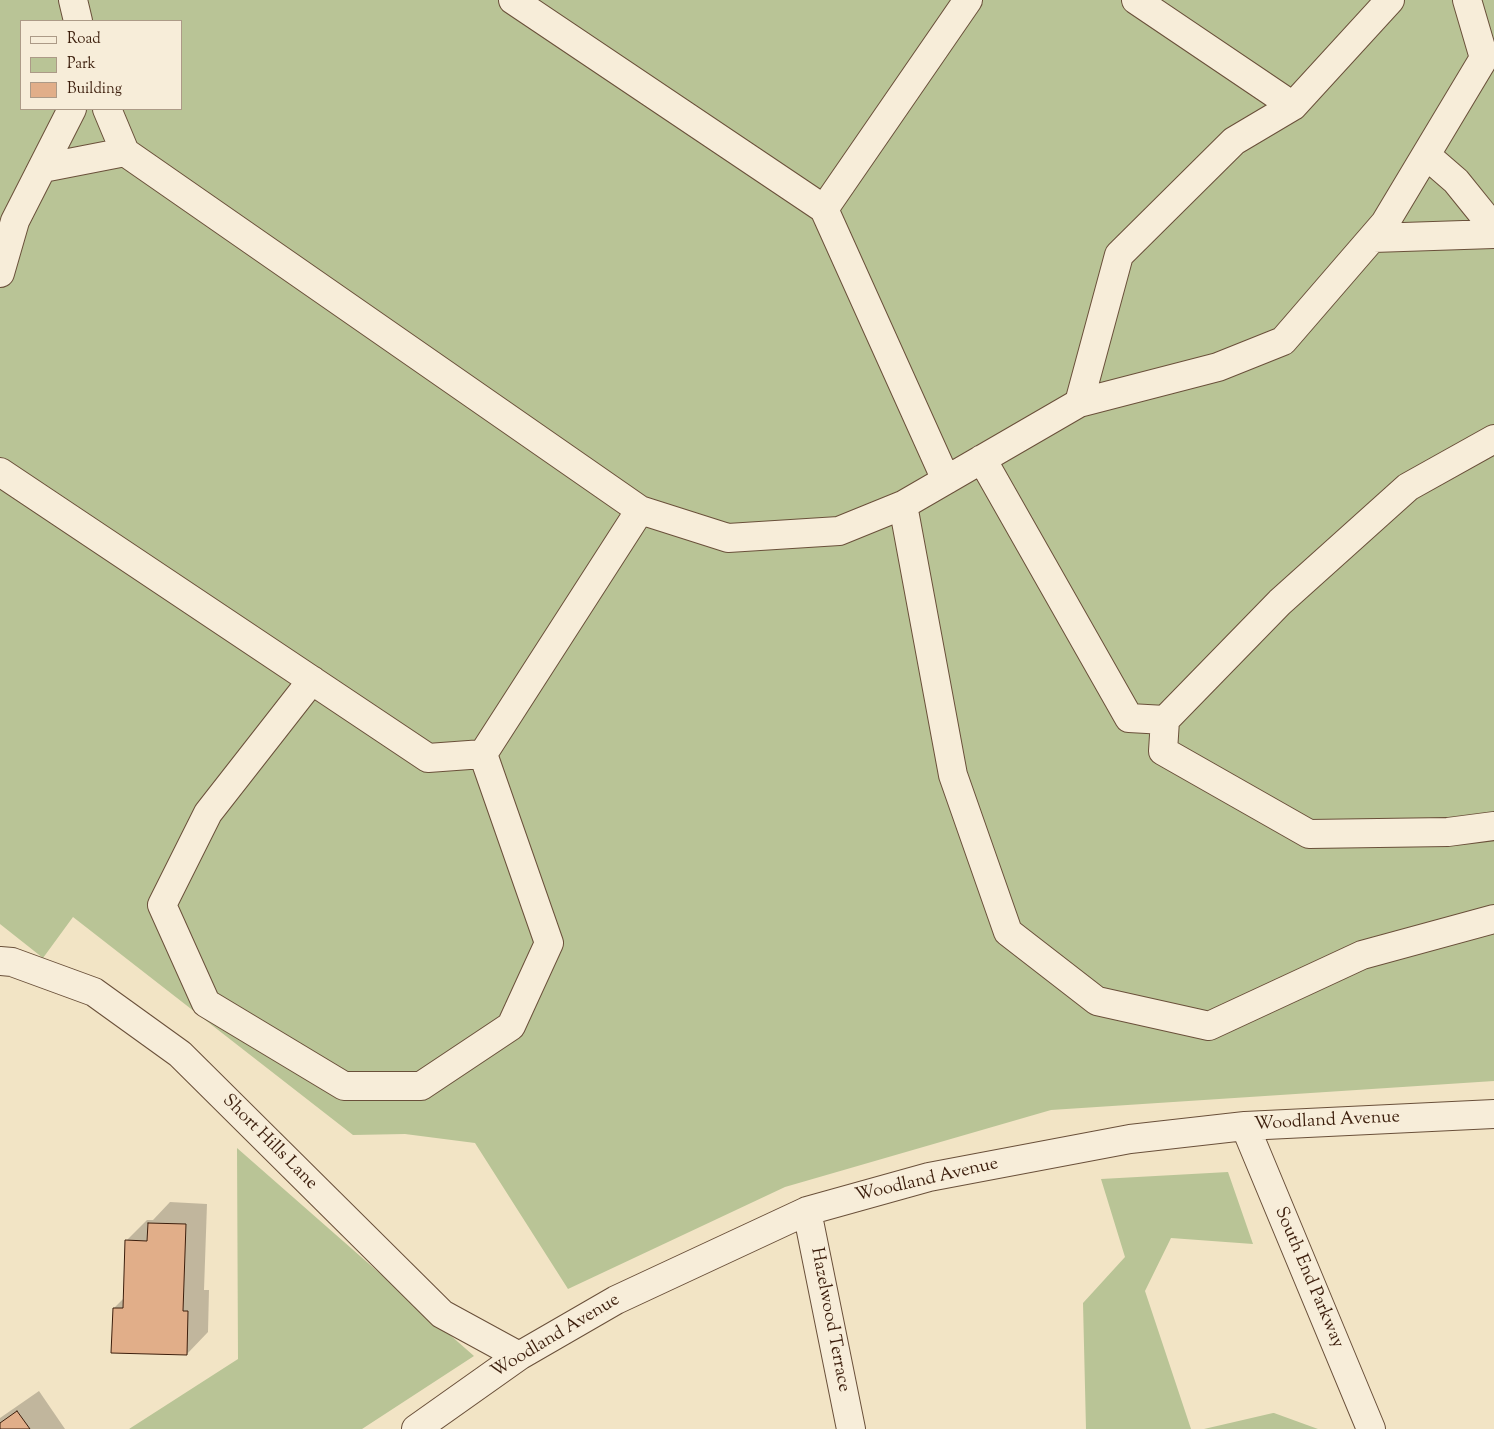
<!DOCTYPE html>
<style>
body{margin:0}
#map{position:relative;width:1494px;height:1429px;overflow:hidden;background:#f2e4c5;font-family:"Sorts Mill Goudy",serif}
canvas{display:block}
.legend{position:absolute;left:20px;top:20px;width:162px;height:90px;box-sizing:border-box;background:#f7edd9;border:1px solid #ac9a87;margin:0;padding:6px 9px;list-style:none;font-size:15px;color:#3c1e0c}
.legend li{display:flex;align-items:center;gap:10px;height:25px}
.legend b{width:25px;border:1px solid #ac9a87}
</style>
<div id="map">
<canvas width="1494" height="1429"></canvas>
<ul class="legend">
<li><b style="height:6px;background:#f7edd9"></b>Road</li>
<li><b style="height:14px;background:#b9c496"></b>Park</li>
<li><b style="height:14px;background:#e1ae89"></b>Building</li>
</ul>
</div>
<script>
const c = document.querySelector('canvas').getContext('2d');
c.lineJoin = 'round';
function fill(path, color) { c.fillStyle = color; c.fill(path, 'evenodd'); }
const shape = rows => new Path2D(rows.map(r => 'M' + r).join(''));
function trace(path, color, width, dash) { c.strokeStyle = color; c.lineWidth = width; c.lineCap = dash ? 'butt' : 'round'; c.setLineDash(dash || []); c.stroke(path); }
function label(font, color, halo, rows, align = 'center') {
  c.font = font + ' "Sorts Mill Goudy",serif'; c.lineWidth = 4; c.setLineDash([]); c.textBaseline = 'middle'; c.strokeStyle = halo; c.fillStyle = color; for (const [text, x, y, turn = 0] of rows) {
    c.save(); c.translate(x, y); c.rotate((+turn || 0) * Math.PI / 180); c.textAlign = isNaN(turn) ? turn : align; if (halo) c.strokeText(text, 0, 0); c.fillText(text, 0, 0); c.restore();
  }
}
fill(shape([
 [0,0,1494,0,1494,1081,1051,1110,785,1187,568,1289,475,1143,405,1134,353,1135,73,917,43,958,0,924],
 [21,21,181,21,181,109,21,109],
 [237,1148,474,1356,362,1429,129,1429,238,1359],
 [1228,1172,1253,1244,1171,1238,1145,1291,1191,1429,1086,1429,1083,1303,1125,1257,1101,1179],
 [1274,1413,1318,1429,1204,1429,1273,1413]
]), '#b9c496');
fill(shape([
 [170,1202,207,1204,204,1290,209,1290,208,1332,187,1354,114,1308,125,1297,126,1241,147,1220,153,1220],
 [39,1391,65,1429,0,1429,0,1418]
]), '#0003');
const building = shape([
 [148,1223,186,1224,183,1311,188,1311,187,1355,111,1353,113,1308,123,1308,125,1240,147,1241,148,1223],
 [17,1411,30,1429,0,1429,0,1423,17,1411]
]);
fill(building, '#e1ae89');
trace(building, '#3c1e0c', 1);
const minor = shape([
 [73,0,78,21],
 [513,0,824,209,968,0],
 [1136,0,1293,106],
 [107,109,125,152,640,510,728,538,839,531,903,505,1079,403,1218,367,1283,341,1385,223,1484,58,1467,0],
 [1426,155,1456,181,1494,228],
 [43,168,125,152],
 [824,209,946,480],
 [1373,238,1494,234],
 [0,273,15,221,72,109],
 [1079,403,1119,255,1234,141,1293,106,1390,0],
 [982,459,1129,718,1165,720,1280,602,1408,487,1494,439],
 [0,472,428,758,483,754,640,510],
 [903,505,953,775,1008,932,1097,1001,1209,1026,1362,955,1494,919],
 [312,680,208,813,162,905,206,1003,344,1086,421,1086,511,1026,549,943,483,754],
 [1165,720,1163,751,1309,834,1448,832,1494,826],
 [0,961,12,962,94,992,180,1054,442,1314,519,1356],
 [1245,1126,1371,1429],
 [807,1211,851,1429],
 [416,1429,519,1356,616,1300,807,1211,929,1177,1130,1139,1245,1126,1494,1114]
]);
trace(minor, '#6a503a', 30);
trace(minor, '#f7edd9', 28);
label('18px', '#3c1e0c', '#f7edd9', [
 ["Woodland Avenue",1327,1122,-3],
 ["Short Hills Lane",269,1143,45],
 ["Woodland Avenue",927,1181,-13],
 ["South End Parkway",1308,1278,67],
 ["Hazelwood Terrace",829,1320,79],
 ["Woodland Avenue",556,1337,-31]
]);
</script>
